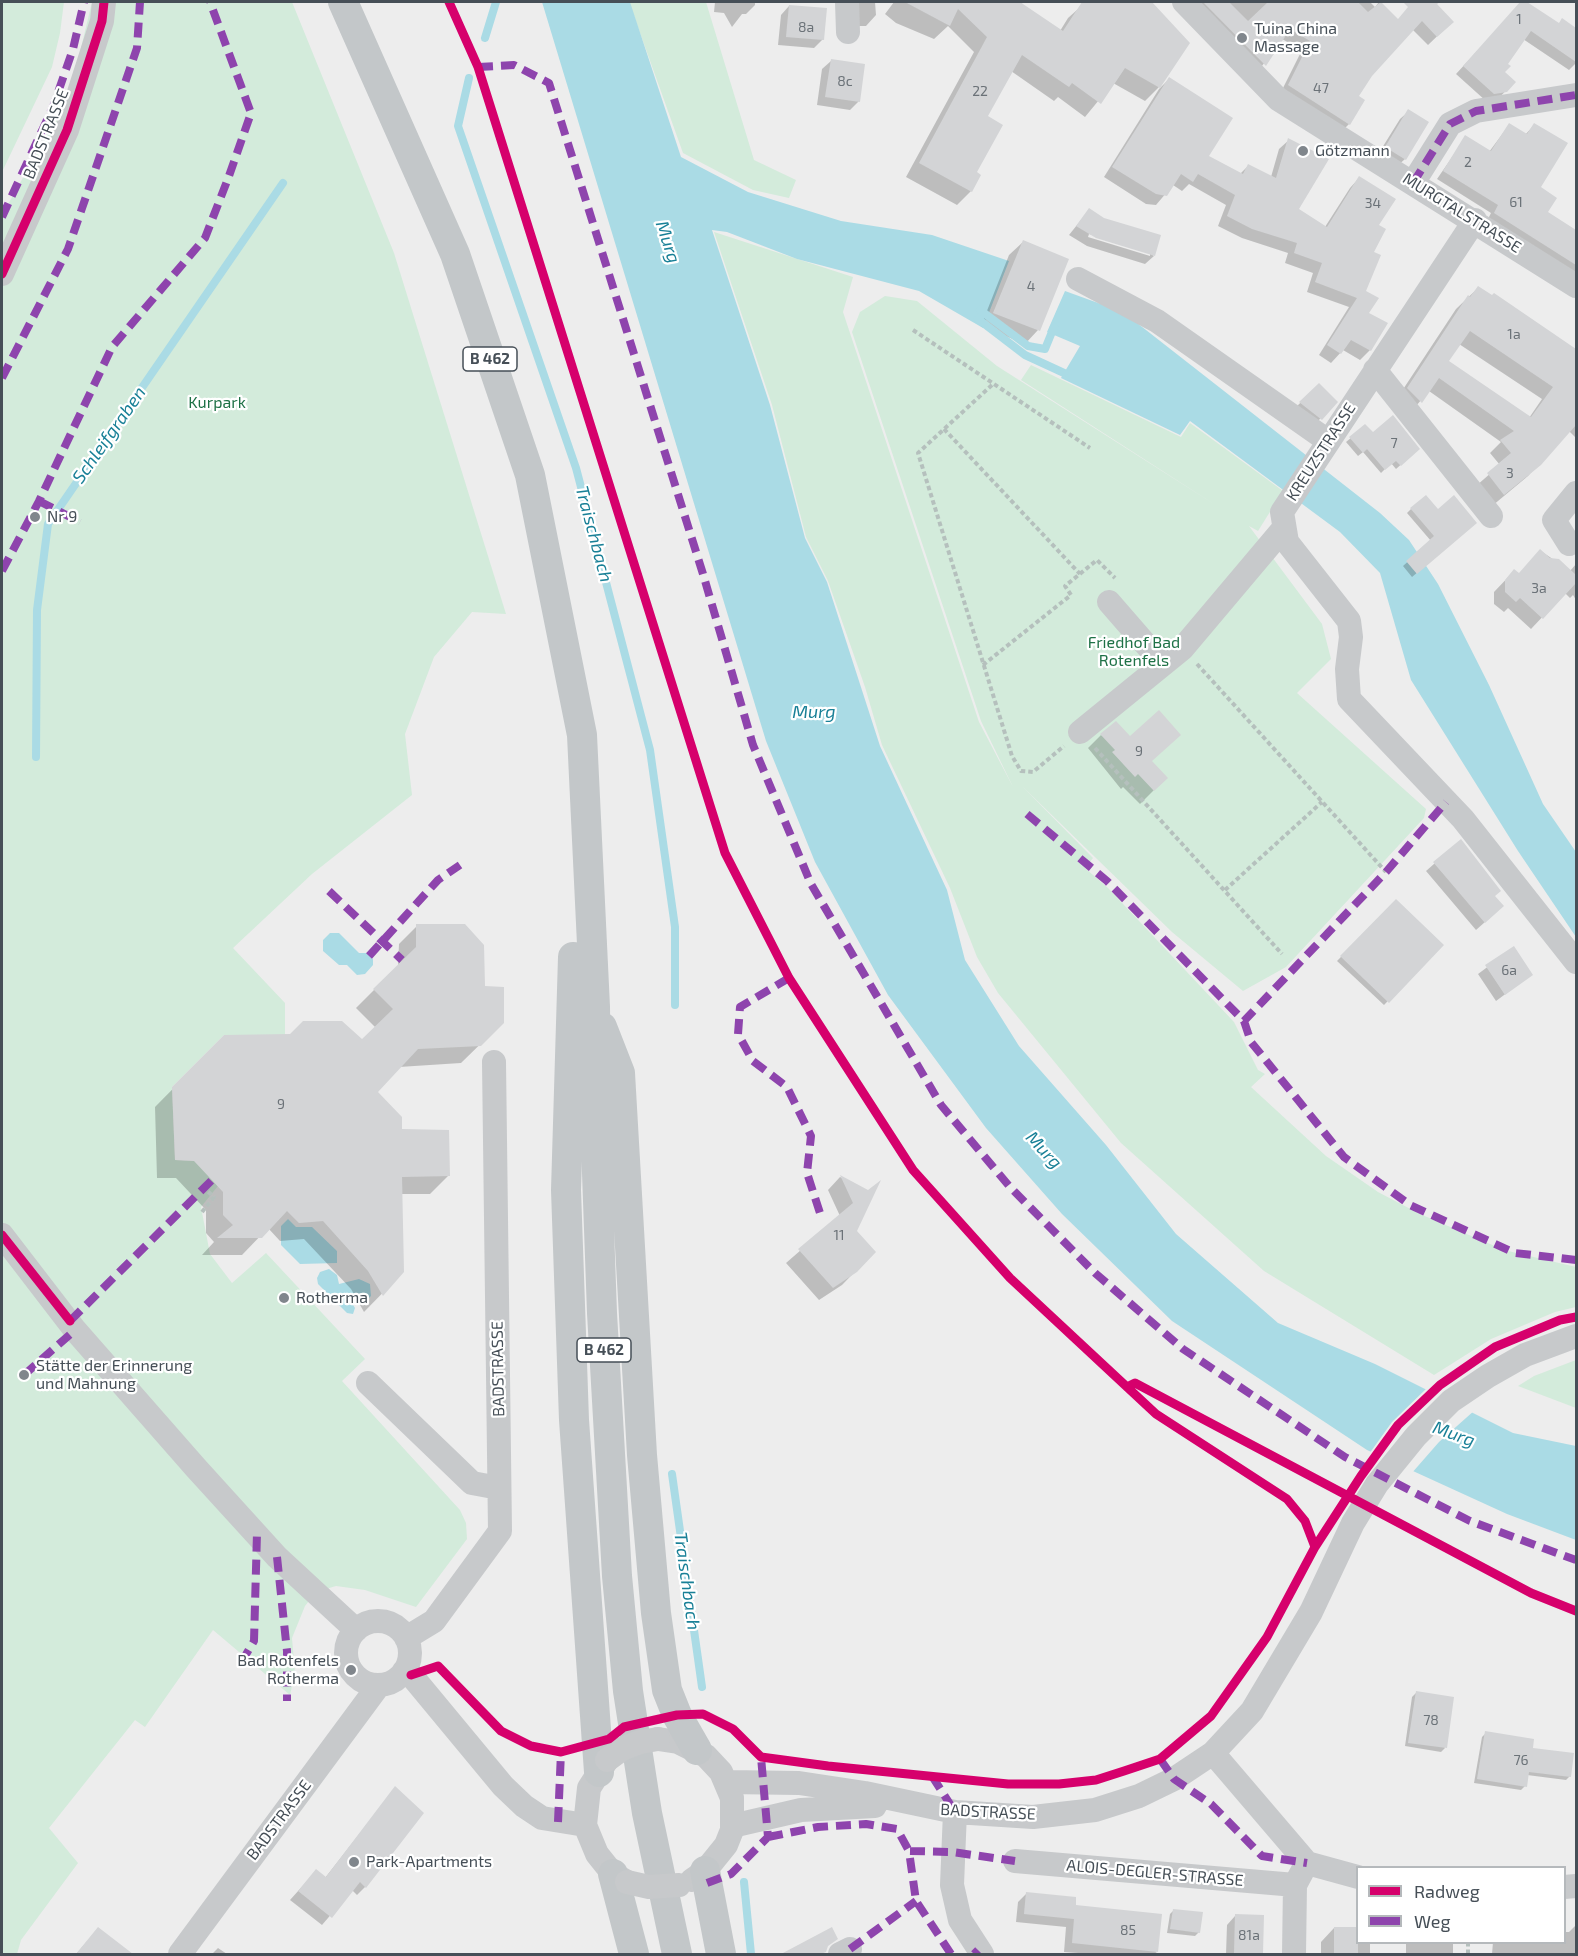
<!DOCTYPE html>
<meta charset="utf-8">
<style>
body{margin:0}
#map{position:relative;width:1578px;height:1956px;overflow:hidden;background:#ededed;font-family:"Exo 2",sans-serif}
canvas{display:block}
.frame{position:absolute;inset:0;border:3px solid #464f57;pointer-events:none}
.legend{position:absolute;left:1356px;top:1866px;width:210px;height:78px;box-sizing:border-box;background:#fff;border:2px solid #b5b9bc;margin:0;padding:8px 10px;list-style:none;font-size:18px;color:#464f57}
.legend li{display:flex;align-items:center;gap:12px;height:30px}
.legend b{width:30px;border:2px solid #b5b9bc}
</style>
<div id="map">
<canvas width="1578" height="1956"></canvas>
<div class="frame"></div>
<ul class="legend">
<li><b style="height:8px;background:#d6006c"></b>Radweg</li>
<li><b style="height:8px;background:#8e44ad"></b>Weg</li>
</ul>
</div>
<script>
const c = document.querySelector('canvas').getContext('2d');
c.lineJoin = 'round';
function fill(path, color) { c.fillStyle = color; c.fill(path, 'evenodd'); }
const shape = rows => new Path2D(rows.map(r => 'M' + r).join(''));
function trace(path, color, width, dash) { c.strokeStyle = color; c.lineWidth = width; c.lineCap = dash ? 'butt' : 'round'; c.setLineDash(dash || []); c.stroke(path); }
function label(font, color, halo, rows, align = 'center') {
  c.font = font + ' "Exo 2",sans-serif'; c.lineWidth = 4.5; c.setLineDash([]); c.textBaseline = 'middle'; c.strokeStyle = halo; c.fillStyle = color; for (const [text, x, y, turn = 0] of rows) {
    c.save(); c.translate(x, y); c.rotate((+turn || 0) * Math.PI / 180); c.textAlign = isNaN(turn) ? turn : align; if (halo) c.strokeText(text, 0, 0); c.fillText(text, 0, 0); c.restore();
  }
}
fill(shape([
 [2,2,64,2,60,33,52,67,2,172],
 [92,2,292,2,394,253,506,614,472,612,434,657,405,734,412,795,312,874,233,948,285,1003,285,1035,224,1035,172,1087,175,1160,200,1161,218,1186,201,1207,210,1254,232,1283,266,1253,365,1359,342,1381,460,1510,466,1523,467,1539,416,1607,365,1590,336,1586,316,1592,305,1606,292,1638,295,1673,290,1695,213,1630,145,1727,135,1720,49,1828,78,1863,21,1940,17,1954,2,1954,2,215,70,94],
 [629,2,706,2,754,160,796,180,789,198,753,190,683,153],
 [714,232,853,277,843,312,979,722,1013,787,981,721,852,332,860,312,885,296,917,301,997,366,1217,506,1021,380,1031,365,1181,437,1190,423,1283,491,1258,531,1249,526,1322,624,1331,659,1297,693,1426,809,1424,818,1286,967,1243,991,1172,932,1022,786,1093,858,1085,868,1108,888,1234,1022,1258,1070,1265,1074,1251,1087,1326,1156,1378,1192,1420,1214,1504,1250,1576,1267,1576,1307,1555,1312,1491,1339,1434,1375,1264,1271,1121,1143,998,993,977,957,950,888,882,745,865,687,828,581,806,537,772,405],
 [1576,1360,1576,1408,1518,1386,1534,1376]
]), '#d3ebdb');
fill(shape([
 [542,2,630,2,681,157,748,192,841,221,932,235,1009,261,983,328,919,291,797,259,727,232,712,230,770,405,805,538,827,582,880,746,947,890,965,960,1019,1046,1106,1145,1176,1234,1278,1323,1375,1364,1513,1433,1576,1446,1576,1540,1507,1514,1367,1450,1172,1321,1062,1214,986,1128,888,995,815,862,766,741],
 [1065,291,1123,312,1380,513,1409,540,1438,584,1489,685,1543,804,1576,852,1576,937,1518,851,1411,680,1380,573,1340,532,1190,421,1180,435,1061,378,1080,346,1047,332],
 [330,933,339,933,359,953,366,953,373,959,373,965,365,974,357,975,347,965,339,965,323,951,323,940],
 [288,1219,296,1227,312,1227,337,1251,337,1263,300,1264,281,1245,281,1226],
 [329,1269,337,1275,339,1284,359,1279,370,1284,371,1296,365,1302,358,1302,347,1295,355,1308,353,1314,347,1313,318,1284,317,1278,320,1272]
]), '#aadbe5');
fill(shape([
 [1428,1387,1475,1410,1439,1442,1411,1474,1369,1454,1392,1422]
]), '#ededed');
fill(shape([
 [715,2,755,2,755,5,746,14,742,14,732,27,724,13,714,12],
 [847,2,875,2,876,15,866,26,852,26],
 [894,2,1024,2,1021,4,1060,31,1068,18,1086,2,1150,2,1188,43,1159,87,1145,101,1113,83,1085,117,1058,97,1054,101,1011,71,986,116,971,191,957,205,906,177,974,52,948,26,934,39,896,23,885,14],
 [1186,2,1370,2,1375,7,1379,2,1398,20,1422,2,1433,2,1452,22,1428,45,1412,29,1371,76,1357,96,1349,124,1340,133,1280,94,1302,50,1282,39,1256,74],
 [1522,2,1558,25,1562,20,1576,30,1576,63,1569,70,1523,39,1506,64,1503,72,1514,82,1498,99,1486,101,1456,74],
 [789,6,823,39,814,48,778,45,781,15],
 [831,61,859,101,850,110,817,105,822,69],
 [1169,79,1207,156,1240,174,1248,166,1271,177,1279,149,1289,140,1297,210,1325,227,1350,188,1359,178,1377,226,1364,292,1366,313,1386,324,1370,350,1360,360,1343,350,1331,363,1319,355,1349,307,1307,292,1313,273,1285,263,1288,253,1242,238,1218,226,1226,205,1189,184,1182,191,1173,185,1156,205,1146,204,1104,177,1159,89],
 [1409,111,1405,159,1396,167,1377,156,1400,119],
 [1509,125,1525,135,1534,125,1539,188,1546,212,1576,232,1576,281,1487,221,1491,213,1437,179,1466,137,1489,152],
 [1089,210,1154,256,1145,264,1087,246,1069,235],
 [1089,234,1150,253,1150,256,1088,237],
 [1023,242,1067,260,1038,330,1025,344,981,326,1009,255],
 [1478,288,1492,297,1494,295,1576,351,1576,438,1569,431,1528,476,1492,506,1476,486,1500,465,1490,453,1501,442,1429,391,1409,414,1396,400,1456,309],
 [1459,344,1542,399,1529,418,1447,361],
 [1319,385,1336,402,1317,422,1296,407],
 [1365,426,1372,434,1414,453,1396,469,1391,463,1381,473,1363,452,1358,456,1346,442],
 [1411,509,1437,511,1471,527,1412,577,1403,566,1431,541,1407,513],
 [1541,551,1570,571,1576,564,1576,600,1573,595,1570,598,1565,593,1531,629,1508,608,1504,612,1494,604,1494,592,1514,571,1518,575],
 [1101,735,1151,762,1166,778,1140,804,1123,787,1121,789,1088,748],
 [1460,841,1494,896,1494,914,1476,930,1426,871],
 [1396,901,1442,945,1384,1005,1337,961],
 [417,926,483,987,503,1022,461,1063,399,1067,375,1092,401,1130,448,1176,430,1194,401,1194,403,1272,364,1312,351,1289,304,1239,280,1241,268,1228,242,1255,202,1255,214,1242,206,1233,206,1210,176,1178,157,1178,155,1107,224,1037,362,1041,376,1028,356,1008,398,966,399,944],
 [1513,948,1531,975,1496,1001,1478,974],
 [840,1177,869,1192,855,1231,874,1252,842,1285,819,1300,786,1263,840,1216,828,1190],
 [1416,1693,1445,1748,1441,1752,1405,1746,1412,1697],
 [1486,1733,1531,1749,1570,1776,1566,1780,1527,1775,1525,1786,1521,1790,1474,1783,1482,1737],
 [395,1788,365,1887,357,1895,352,1890,322,1925,290,1900,316,1871,325,1878],
 [1027,1893,1074,1906,1157,1952,1154,1954,1092,1954,1064,1952,1066,1927,1016,1922,1018,1902],
 [1174,1910,1199,1932,1195,1936,1167,1933,1170,1914],
 [1235,1916,1262,1916,1261,1954,1226,1954,1227,1925],
 [1576,1925,1576,1954,1492,1954,1493,1942,1564,1942,1564,1932,1569,1932],
 [1334,1928,1358,1942,1370,1942,1370,1954,1321,1954,1321,1942],
 [98,1929,131,1954,76,1954],
 [1406,1942,1453,1942,1453,1954,1406,1954],
 [218,1948,227,1954,212,1954]
]), '#0003');
trace(shape([
 [485,38,496,2],
 [469,78,458,126,576,468,650,750,675,927,675,1005],
 [980,310,1028,346,1045,349,1054,327],
 [978,319,1025,355,1064,373],
 [36,757,37,610,48,524,283,183],
 [672,1474,702,1687],
 [744,1882,751,1954]
]), '#aadbe5', 8);
fill(shape([
 [905,2,1020,2,1063,31,1082,2,1152,2,1190,43,1160,88,1125,68,1101,104,1072,83,1069,87,1022,55,988,116,1003,125,977,172,981,175,972,192,919,163,987,37,958,9,950,26],
 [1203,2,1229,2,1248,21,1268,2,1358,2,1368,12,1381,2,1398,19,1408,7,1403,2,1440,2,1437,4,1454,22,1437,37,1422,21,1372,76,1359,96,1365,100,1350,125,1288,85,1310,41,1290,29,1266,66],
 [1520,2,1527,2,1559,23,1562,18,1576,28,1576,62,1531,31,1508,64,1511,66,1505,72,1516,82,1507,92,1494,94,1463,66],
 [789,5,827,8,824,40,786,37],
 [831,59,865,64,860,102,825,97],
 [1169,77,1233,118,1209,156,1243,174,1248,164,1276,178,1288,138,1329,159,1299,209,1327,227,1359,176,1396,199,1379,225,1386,229,1374,252,1381,255,1366,291,1379,298,1369,313,1388,323,1371,351,1351,340,1341,354,1327,345,1357,298,1315,282,1322,263,1294,253,1297,243,1252,229,1227,216,1235,195,1198,174,1193,182,1181,174,1167,196,1156,194,1112,167],
 [1408,109,1429,122,1406,160,1385,147],
 [1509,123,1527,134,1534,123,1568,143,1541,187,1557,198,1548,212,1576,230,1576,265,1494,213,1498,205,1443,171,1465,135,1491,151],
 [1089,208,1104,218,1161,235,1155,256,1096,238,1076,226],
 [1023,240,1069,259,1040,331,993,313],
 [1478,286,1492,295,1494,293,1576,349,1576,425,1541,465,1504,495,1487,473,1511,453,1500,440,1514,431,1439,378,1422,403,1407,388,1468,295,1470,297],
 [1470,331,1553,387,1531,417,1449,361],
 [1319,383,1338,402,1322,420,1299,402],
 [1393,415,1420,449,1401,466,1396,461,1385,470,1367,449,1363,453,1349,437,1365,424,1373,432],
 [1426,495,1438,509,1454,495,1477,523,1417,574,1406,561,1434,536,1410,508],
 [1540,549,1550,558,1559,559,1576,575,1576,583,1543,619,1520,598,1516,602,1505,592,1505,580,1514,569,1519,573],
 [1159,710,1181,735,1152,761,1168,778,1154,791,1138,774,1135,777,1112,752,1115,750,1100,734,1116,721,1130,736],
 [1461,839,1501,891,1495,896,1504,906,1485,923,1433,862],
 [1396,899,1444,945,1389,1003,1340,956],
 [416,924,465,924,484,945,485,986,504,987,504,1023,481,1046,418,1049,378,1092,402,1117,402,1129,449,1130,450,1176,402,1177,404,1272,383,1296,368,1271,323,1221,299,1223,287,1211,262,1238,217,1238,233,1225,223,1215,223,1192,194,1161,175,1160,172,1087,224,1035,290,1034,303,1021,342,1021,362,1039,393,1009,373,989,416,947],
 [1514,946,1533,975,1505,995,1485,965],
 [840,1175,868,1190,881,1180,857,1231,876,1252,857,1272,833,1288,798,1249,853,1203],
 [1416,1691,1454,1697,1447,1748,1408,1743],
 [1485,1731,1534,1739,1533,1748,1574,1753,1571,1777,1529,1772,1527,1787,1477,1779],
 [395,1786,424,1813,366,1888,360,1882,332,1918,298,1891,316,1869,326,1877],
 [1026,1892,1076,1897,1076,1905,1162,1914,1158,1952,1072,1943,1074,1919,1024,1914],
 [1173,1909,1203,1912,1200,1933,1170,1929],
 [1235,1914,1264,1915,1263,1954,1234,1954],
 [98,1927,133,1954,76,1954],
 [832,1927,838,1939,828,1946,826,1952,821,1954,781,1954],
 [1334,1927,1358,1927,1358,1954,1334,1954]
]), '#d3d4d6');
trace(shape([
 [913,330,1090,448],
 [992,385,918,453,1012,756,1021,771,1033,772,1064,746],
 [944,429,1080,574],
 [1197,664,1386,872],
 [983,665,1071,595,1065,586,1097,560,1115,578],
 [1095,748,1282,954],
 [1225,890,1322,802],
 [202,1212,214,1197,204,1188],
 [1468,1954,1468,1942]
]), '#b5c0bd', 4, [4.5, 3]);
trace(shape([
 [847,2,848,32],
 [1184,2,1278,99,1576,286],
 [1413,183,1450,124,1476,111,1576,95],
 [1475,220,1282,512,1287,542,1349,621,1351,637,1347,669,1349,699,1463,819,1576,962],
 [2,274,67,130,102,21,104,2],
 [1078,279,1157,321,1328,441],
 [1375,370,1491,516],
 [1569,544,1554,520,1576,493],
 [1109,602,1162,663],
 [1080,732,1182,649,1284,528],
 [2,1235,75,1330,196,1468,277,1557,356,1630],
 [368,1383,472,1483,499,1488],
 '346 1653a32 32 0 1 1 64 0a32 32 0 1 1-64 0Z',
 [406,1638,434,1621,500,1531,494,1062],
 [404,1671,411,1675,503,1786,524,1806,542,1818,585,1825],
 [658,1739,678,1742,706,1756,721,1772,732,1798,732,1830,726,1845,705,1871,692,1880],
 [1213,1753,1307,1863,1358,1877],
 [607,1760,589,1788,585,1825,597,1854,613,1874,627,1882],
 [727,1782,799,1783,865,1793,955,1812,1033,1817,1095,1810,1139,1796,1174,1779,1213,1753,1252,1711,1311,1612,1353,1523,1377,1484,1416,1436,1451,1401,1488,1376,1525,1355,1576,1336],
 [955,1812,952,1885,960,1920,982,1954],
 [732,1826,801,1810,875,1806],
 [1015,1861,1295,1885],
 [1564,1887,1576,1886],
 [180,1954,379,1685],
 [840,1954,850,1949],
 [1294,1954,1295,1885,1303,1870]
]), '#c7c9cb', 24);
trace(shape([
 [343,2,455,254,530,475,582,735,595,1007,597,1173,602,1313,617,1576,628,1691,647,1813,677,1954],
 [573,957,566,1190,574,1420,599,1772],
 [602,1027,620,1073,642,1455,656,1613,667,1690,677,1715,697,1750],
 [705,1871,721,1954],
 [613,1874,634,1954]
]), '#c3c7c9', 30);
trace(shape([
 [607,1760,622,1749,640,1742,658,1739],
 [627,1882,649,1887,679,1885]
]), '#c7c9cb', 24);
trace(shape([
 [478,67,514,65,549,83,703,574,753,745,811,884,941,1105,1010,1187,1095,1273,1183,1349,1345,1457,1470,1521,1576,1560],
 [1413,183,1450,124,1476,111,1576,95],
 [2,217,53,107,73,49,84,2],
 [2,378,68,249,137,48,140,2],
 [39,501,80,522],
 [2,571,39,501,112,347,205,238,229,176,251,113,210,2],
 [1027,814,1107,881,1244,1021,1386,872,1446,802],
 [329,891,402,960],
 [369,956,438,880,460,865],
 [789,978,740,1007,738,1034,753,1061,787,1087,811,1136,807,1173,820,1213],
 [1244,1021,1251,1042,1344,1157,1410,1205,1515,1253,1576,1260],
 [70,1321,212,1180],
 [24,1375,75,1330],
 [277,1557,287,1651,287,1701],
 [241,1663,254,1641,257,1533],
 [1160,1759,1174,1779,1211,1804,1262,1856,1307,1863],
 [932,1776,955,1812],
 [558,1822,561,1752],
 [768,1837,818,1827,866,1824,897,1829,909,1851],
 [707,1883,731,1874,768,1837,761,1757],
 [850,1949,916,1901],
 [951,1954,916,1901,909,1851,952,1852,1015,1861],
 [974,1954,978,1950]
]), '#8e44ad', 8, [15, 8]);
trace(shape([
 [449,2,478,67,725,853,789,978,913,1170,1010,1278,1156,1414,1287,1499,1305,1521,1315,1547],
 [2,274,67,130,102,21,104,2],
 [2,1235,70,1321],
 [1127,1387,1135,1383,1531,1593,1576,1611],
 [411,1675,438,1666,501,1731,531,1746,561,1752,609,1739,624,1727,677,1715,703,1714,733,1729,761,1757,828,1766,1008,1784,1059,1784,1096,1780,1124,1771,1160,1759,1211,1716,1267,1637,1315,1547,1361,1476,1398,1425,1440,1385,1495,1347,1560,1320,1576,1317]
]), '#d6006c', 9);
for (const [x, y, r, color] of [
 [1242,38,6,"#80868c"],
 [1303,151,6,"#80868c"],
 [35,517,6,"#80868c"],
 [284,1298,6,"#80868c"],
 [24,1375,6,"#80868c"],
 [351,1670,6,"#80868c"],
 [354,1862,6,"#80868c"]
]) { const dot = new Path2D(); dot.arc(x, y, r, 0, 2 * Math.PI); c.fillStyle = color; c.fill(dot); trace(dot, '#fff', 2); }
label('14px', '#6b7278', null, [
 ["1",1519,19],
 ["8a",806,27],
 ["8c",845,81],
 ["47",1321,88],
 ["22",980,91],
 ["2",1468,162],
 ["61",1516,202],
 ["34",1373,203],
 ["4",1031,286],
 ["1a",1514,334],
 ["7",1394,443],
 ["3",1510,473],
 ["3a",1539,588],
 ["9",1139,751],
 ["6a",1509,970],
 ["9",281,1104],
 ["11",839,1235],
 ["78",1431,1720],
 ["76",1521,1760],
 ["85",1128,1930],
 ["81a",1249,1935]
]);
for (const [x, y, w] of [
 [490,359,54],
 [604,1350,54]
]) { const box = new Path2D(); box.roundRect(x - w / 2, y - 12, w, 24, 4.5); c.fillStyle = '#fff'; c.fill(box); trace(box, '#464f57', 1.5); }
label('bold 15px', '#464f57', null, [
 ["B 462",490,359],
 ["B 462",604,1350]
]);
label('16px', '#464f57', '#fff', [
 ["Tuina China",1254,29],
 ["Massage",1254,47],
 ["Götzmann",1315,151],
 ["Nr 9",47,517],
 ["Rotherma",296,1298],
 ["Stätte der Erinnerung",36,1366],
 ["und Mahnung",36,1384],
 ["Bad Rotenfels",339,1661,"right"],
 ["Rotherma",339,1679,"right"],
 ["Park-Apartments",366,1862]
], 'left');
label('16px', '#464f57', '#fff', [
 ["BADSTRASSE",46,134,-68],
 ["MURGTALSTRASSE",1462,213,32],
 ["KREUZSTRASSE",1321,452,-57],
 ["BADSTRASSE",498,1369,-91],
 ["BADSTRASSE",988,1812,3],
 ["BADSTRASSE",279,1820,-53],
 ["ALOIS-DEGLER-STRASSE",1155,1873,5]
]);
label('16px', '#1e7146', '#fff', [
 ["Kurpark",217,403],
 ["Friedhof Bad",1134,643],
 ["Rotenfels",1134,661]
]);
label('italic 18px', '#198097', '#fff', [
 ["Murg",668,242,72],
 ["Schleifgraben",109,435,-55],
 ["Traischbach",594,534,75],
 ["Murg",814,712],
 ["Murg",1044,1150,47],
 ["Murg",1454,1434,20],
 ["Traischbach",687,1581,82]
]);
</script>
